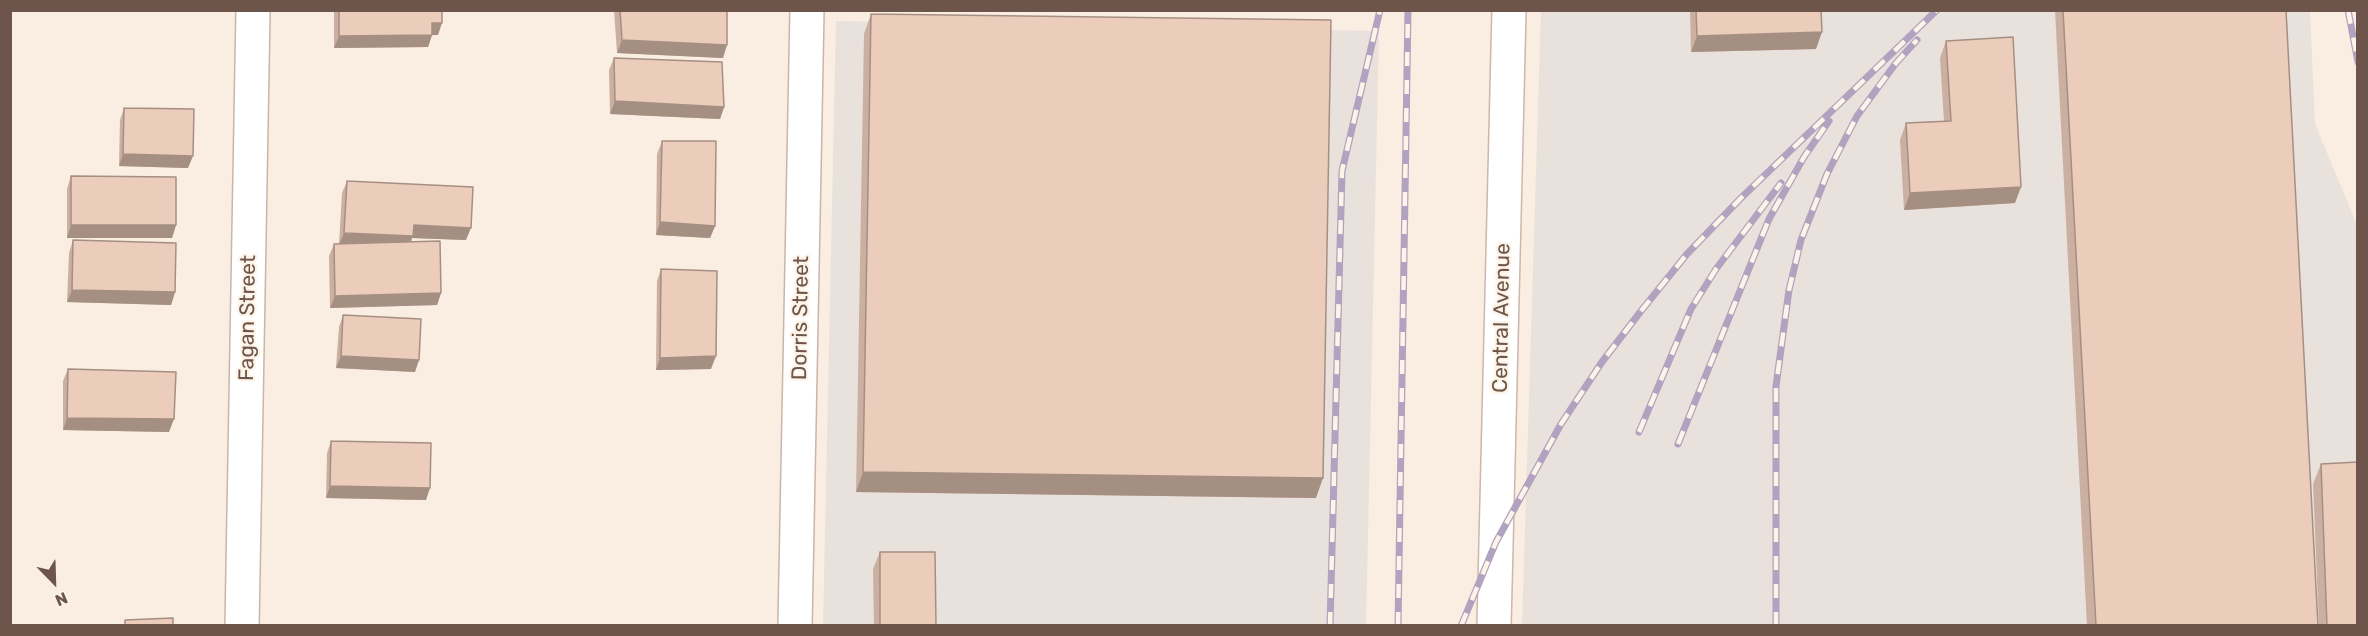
<!DOCTYPE html>
<style>
body{margin:0}
#map{position:relative;width:2368px;height:636px;overflow:hidden;background:#f9eee1;font-family:Rubik,sans-serif}
canvas{display:block}
.frame{position:absolute;inset:0;border:12px solid #6d554b;pointer-events:none}
.north{position:absolute;left:24px;top:552px;width:60px;height:60px;-webkit-text-stroke:4px #fdf3e6;paint-order:stroke;rotate:157deg;font-size:16px;font-weight:700;line-height:24px;text-align:center;color:#6d554b}
.north::after{content:'';display:block;margin:auto;width:21px;height:27px;background:#6d554b;clip-path:polygon(50% 0,100% 100%,50% 72%,0 100%)}
</style>
<div id="map">
<canvas width="2368" height="636"></canvas>
<div class="frame"></div>
<div class="north">N</div>
</div>
<script>
const c = document.querySelector('canvas').getContext('2d');
c.lineJoin = 'round';
function fill(path, color) { c.fillStyle = color; c.fill(path, 'evenodd'); }
const shape = rows => new Path2D(rows.map(r => 'M' + r).join(''));
function trace(path, color, width, dash) { c.strokeStyle = color; c.lineWidth = width; c.lineCap = dash ? 'butt' : 'round'; c.setLineDash(dash || []); c.stroke(path); }
function label(font, color, halo, rows, align = 'center') {
  c.font = font + ' Rubik,sans-serif'; c.lineWidth = 4.5; c.setLineDash([]); c.textBaseline = 'middle'; c.strokeStyle = halo; c.fillStyle = color; for (const [text, x, y, turn = 0] of rows) {
    c.save(); c.translate(x, y); c.rotate((+turn || 0) * Math.PI / 180); c.textAlign = isNaN(turn) ? turn : align; if (halo) c.strokeText(text, 0, 0); c.fillText(text, 0, 0); c.restore();
  }
}
fill(shape([
 [1541,11,2310,11,2315,124,2357,225,2357,625,1522,626],
 [836,21,1379,31,1366,625,823,626]
]), '#e8e1dc');
const street = shape([
 [242,626,253,10],
 [795,626,807,10]
]);
const secondary = shape([
 [1494,626,1509,10]
]);
trace(street, '#c8b6aa', 36);
trace(secondary, '#cdb7aa', 36);
trace(street, '#fff', 33);
trace(secondary, '#fff', 33);
const rail = shape([
 [2348,10,2358,62],
 [1639,432,1691,309,1716,269,1781,183],
 [1678,444,1769,219,1804,157,1829,121],
 [1330,626,1342,171,1380,10],
 [1398,626,1408,10],
 [1461,626,1496,542,1561,424,1602,362,1641,311,1687,254,1741,198,1937,10],
 [1776,626,1776,386,1789,290,1801,240,1827,174,1857,116,1896,63,1917,40]
]);
trace(rail, '#b1a2c0', 7);
trace(rail, '#fdf3e6', 4.5, [14]);
fill(shape([
 [334,10,442,10,438,35,432,35,428,47,334,48],
 [614,10,727,10,723,58,617,53],
 [1690,10,1821,10,1816,49,1691,52],
 [2055,10,2286,10,2318,626,2087,626],
 [871,14,1316,498,856,492,864,34],
 [1946,41,2015,203,1904,210,1900,140,1906,123,1944,121,1940,58],
 [614,58,724,107,720,119,610,114,609,70],
 [124,108,188,168,119,166,120,120],
 [662,141,715,226,710,238,656,235,657,154],
 [71,176,176,225,172,238,67,238,67,189],
 [347,181,466,240,412,238,411,242,441,293,437,305,330,308,329,256,334,244,339,244,342,193],
 [73,240,175,292,171,305,67,302,69,253],
 [661,269,711,369,656,370,657,281],
 [343,315,415,372,336,368,339,327],
 [68,369,169,432,63,430,63,381],
 [331,441,426,500,326,498,327,453],
 [2321,464,2358,626,2319,626,2313,484],
 [880,552,936,626,874,626,873,569]
]), '#cbafa1');
fill(shape([
 [432,23,442,23,438,35,432,35,428,47,334,48,339,36],
 [1822,32,1816,49,1691,52,1697,36],
 [622,40,727,45,723,58,617,53],
 [615,101,724,107,720,119,610,114],
 [123,154,193,156,188,168,119,166],
 [2021,187,2015,203,1904,210,1910,193],
 [660,222,715,226,710,238,656,235],
 [71,225,176,225,172,238,67,238],
 [414,225,471,228,466,240,412,238,409,248,339,245,344,233],
 [72,290,175,292,171,305,67,302],
 [441,293,437,305,330,308,335,296],
 [341,356,419,360,415,372,336,368],
 [716,356,711,369,656,370,660,358],
 [67,418,174,419,169,432,63,430],
 [863,472,1323,478,1316,498,856,492],
 [330,486,430,488,426,500,326,498]
]), '#a58f83');
const building = shape([
 [339,10,442,10,442,23,432,23,432,35,339,36,339,10],
 [620,10,727,10,727,45,622,40,620,10],
 [1696,10,1821,10,1822,32,1697,36,1696,10],
 [2063,10,2286,10,2318,626,2096,626,2063,10],
 [871,14,1331,20,1323,478,863,472,871,14],
 [2013,37,2021,187,1910,193,1906,123,1951,121,1946,41,2013,37],
 [614,58,722,62,724,107,615,101,614,58],
 [124,108,194,109,193,156,123,154,124,108],
 [662,141,716,141,715,226,660,222,662,141],
 [71,176,176,177,176,225,71,225,71,176],
 [347,181,473,187,471,228,414,225,413,236,344,233,347,181],
 [73,240,176,243,175,292,72,290,73,240],
 [440,241,441,293,335,296,334,244,440,241],
 [661,269,717,271,716,356,660,358,661,269],
 [343,315,421,319,419,360,341,356,343,315],
 [68,369,176,372,174,419,67,418,68,369],
 [331,441,431,443,430,488,330,486,331,441],
 [2358,462,2358,626,2327,626,2321,464,2358,462],
 [880,552,935,552,936,626,880,626,880,552],
 [173,618,173,626,125,626,125,620,173,618]
]);
fill(building, '#ecccbb');
trace(building, '#a58f83', 1.5);
label('21px', '#6d554b', '#fdf3e6', [
 ["Fagan Street",248,318,-89],
 ["Dorris Street",801,318,-89],
 ["Central Avenue",1502,318,-89]
]);
</script>
